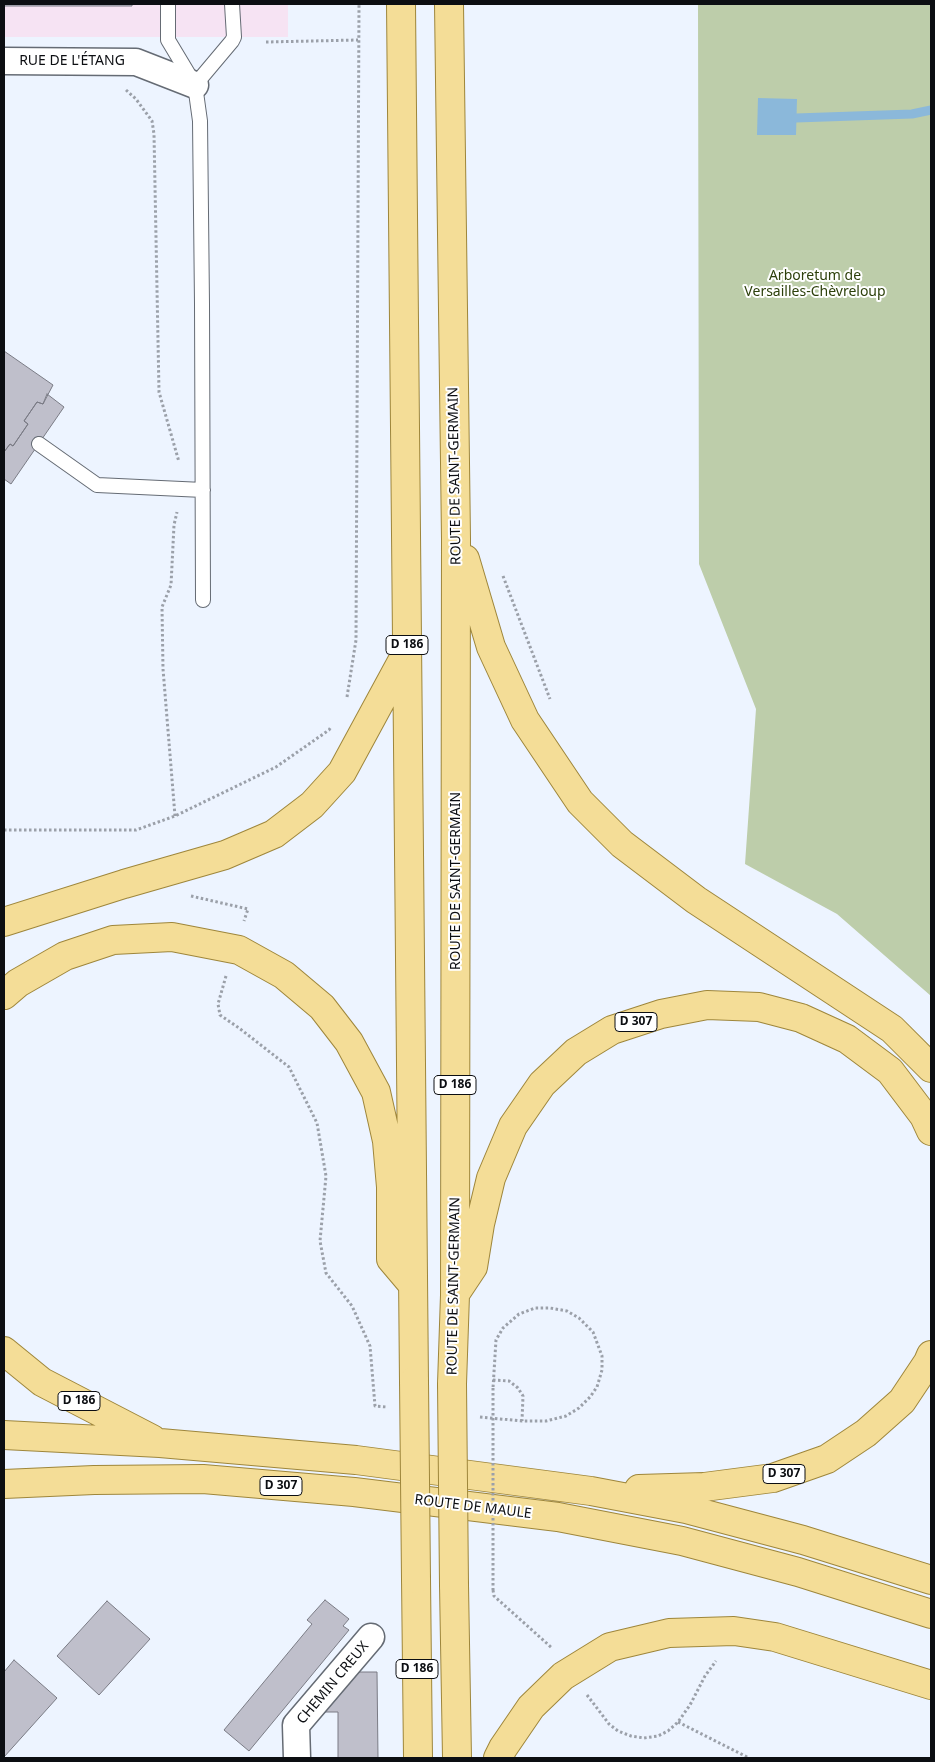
<!DOCTYPE html>
<meta charset="utf-8">
<style>
body{margin:0}
#map{position:relative;width:935px;height:1762px;overflow:hidden;background:#edf4ff;font-family:"Noto Sans",sans-serif}
canvas{display:block}
.frame{position:absolute;inset:0;border:5px solid #0c0e12;pointer-events:none}
</style>
<div id="map">
<canvas width="935" height="1762"></canvas>
<div class="frame"></div>
</div>
<script>
const c = document.querySelector('canvas').getContext('2d');
c.lineJoin = 'round';
function fill(path, color) { c.fillStyle = color; c.fill(path, 'evenodd'); }
const shape = rows => new Path2D(rows.map(r => 'M' + r).join(''));
function trace(path, color, width, dash) { c.strokeStyle = color; c.lineWidth = width; c.lineCap = dash ? 'butt' : 'round'; c.setLineDash(dash || []); c.stroke(path); }
function label(font, color, halo, rows, align = 'center') {
  c.font = font + ' "Noto Sans",sans-serif'; c.lineWidth = 4; c.setLineDash([]); c.textBaseline = 'middle'; c.strokeStyle = halo; c.fillStyle = color; for (const [text, x, y, turn = 0] of rows) {
    c.save(); c.translate(x, y); c.rotate((+turn || 0) * Math.PI / 180); c.textAlign = isNaN(turn) ? turn : align; if (halo) c.strokeText(text, 0, 0); c.fillText(text, 0, 0); c.restore();
  }
}
fill(shape([
 [4,4,288,4,288,37,4,37]
]), '#f6e3f3');
fill(shape([
 [698,4,931,4,931,996,837,914,745,864,756,709,699,564]
]), '#bdcdaa');
fill(shape([
 [758,98,797,99,796,135,757,135]
]), '#8bb8da');
trace(shape([
 [796,118,912,114,931,110]
]), '#8bb8da', 9);
const building = shape([
 [4,4,132,4,132,6,4,6,4,4],
 [4,351,53,385,43,404,37,402,24,421,28,424,13,446,10,444,4,452,4,351],
 [47,394,64,407,11,484,4,479,4,452,10,444,13,446,28,424,24,421,37,402,43,404,47,394],
 [325,1600,349,1619,343,1626,349,1630,249,1751,224,1730,312,1624,307,1620,325,1600],
 [107,1601,150,1639,99,1695,57,1656,107,1601],
 [14,1660,57,1698,4,1757,4,1672,14,1660],
 [358,1672,377,1672,378,1758,338,1758,338,1712,325,1712,358,1672]
]);
fill(building, '#bfbfcb');
trace(building, '#7a7b85', 1);
const lane = shape([
 [168,4,168,40,195,85,200,121,202,304,203,600],
 [195,85,232,41,234,37,232,4],
 [39,444,97,485,203,490]
]);
const street = shape([
 [4,61,136,62,195,85],
 [297,1758,296,1725,371,1637]
]);
const primary = shape([
 [401,4,414,1381],
 [449,4,456,539,455,1295,452,1384],
 [465,559,491,647,525,720,580,802,622,844,696,900,892,1029,931,1068],
 [4,922,124,884,225,855,274,834,312,805,342,772,406,654],
 [4,995,18,983,65,956,113,940,172,937,239,950,284,975,322,1007,349,1042,376,1092,387,1141,391,1187,391,1259,413,1285],
 [455,1294,473,1267,480,1224,491,1178,513,1126,542,1084,576,1052,612,1030,661,1014,707,1005,759,1007,801,1018,847,1039,890,1071,924,1116,931,1131],
 [4,1351,42,1382,152,1439],
 [4,1435,160,1443,356,1460,591,1491,686,1509,803,1540,931,1580],
 [4,1484,94,1480,203,1479,354,1492,558,1517,682,1541,798,1572,931,1614],
 [639,1489,704,1487,773,1478,827,1459,866,1433,902,1401,928,1362,931,1355],
 [416,1579,418,1758],
 [454,1585,457,1758],
 [498,1758,503,1748,531,1707,563,1676,610,1647,669,1633,734,1631,775,1637,931,1685]
]);
trace(lane, '#656b74', 16);
trace(street, '#656b74', 29);
trace(primary, '#9e863b', 30);
trace(shape([
 [266,42,358,40],
 [126,90,136,99,152,121,154,134,159,392,179,462],
 [503,576,550,699],
 [347,697,356,640,359,4],
 [175,816,163,669,162,607,171,585,174,525,177,512],
 [4,830,136,830,175,816,276,767,329,730,331,727],
 [191,896,248,909,244,921],
 [226,976,218,1004,220,1015,239,1028,289,1067,317,1123,326,1176,320,1241,326,1273,352,1306,370,1346,375,1406,387,1407],
 [493,1380,509,1381,518,1388,523,1396,522,1421],
 [480,1417,522,1421,546,1421,566,1416,579,1408,590,1397,597,1387,602,1370,602,1356,593,1332,579,1318,567,1311,550,1308,535,1308,519,1314,503,1328,496,1340,493,1388],
 [493,1590,494,1596,552,1648],
 [587,1695,609,1724,618,1731,631,1736,644,1738,658,1736,668,1731,678,1722,690,1705,705,1676,716,1661],
 [678,1722,749,1758]
]), '#9ba0a9', 3, [2.5, 2.5]);
trace(lane, '#fff', 14);
trace(street, '#fff', 26);
trace(primary, '#f4dd97', 28);
const primaryBridge = shape([
 [414,1381,416,1579],
 [452,1384,454,1585]
]);
trace(primaryBridge, '#9e863b', 30, []);
trace(shape([
 [493,1388,493,1590]
]), '#9ba0a9', 3, [2.5, 2.5]);
trace(primaryBridge, '#f4dd97', 28);
for (const [x, y, w] of [
 [407,645,42],
 [636,1022,42],
 [455,1085,42],
 [79,1401,42],
 [784,1474,42],
 [281,1486,42],
 [417,1669,42]
]) { const box = new Path2D(); box.roundRect(x - w / 2, y - 9.5, w, 19, 4); c.fillStyle = '#fff'; c.fill(box); trace(box, '#0c0e12', 1); }
label('bold 12px', '#0c0e12', null, [
 ["D 186",407,645],
 ["D 307",636,1022],
 ["D 186",455,1085],
 ["D 186",79,1401],
 ["D 307",784,1474],
 ["D 307",281,1486],
 ["D 186",417,1669]
]);
label('14px', '#0c0e12', '#fff', [
 ["RUE DE L'ÉTANG",72,61],
 ["ROUTE DE SAINT-GERMAIN",455,476,-91],
 ["ROUTE DE SAINT-GERMAIN",456,881,-90],
 ["ROUTE DE SAINT-GERMAIN",454,1286,-89],
 ["ROUTE DE MAULE",473,1507,7],
 ["CHEMIN CREUX",333,1683,-50]
]);
label('14px', '#2d400b', '#fff', [
 ["Arboretum de",815,276],
 ["Versailles-Chèvreloup",815,292]
]);
</script>
